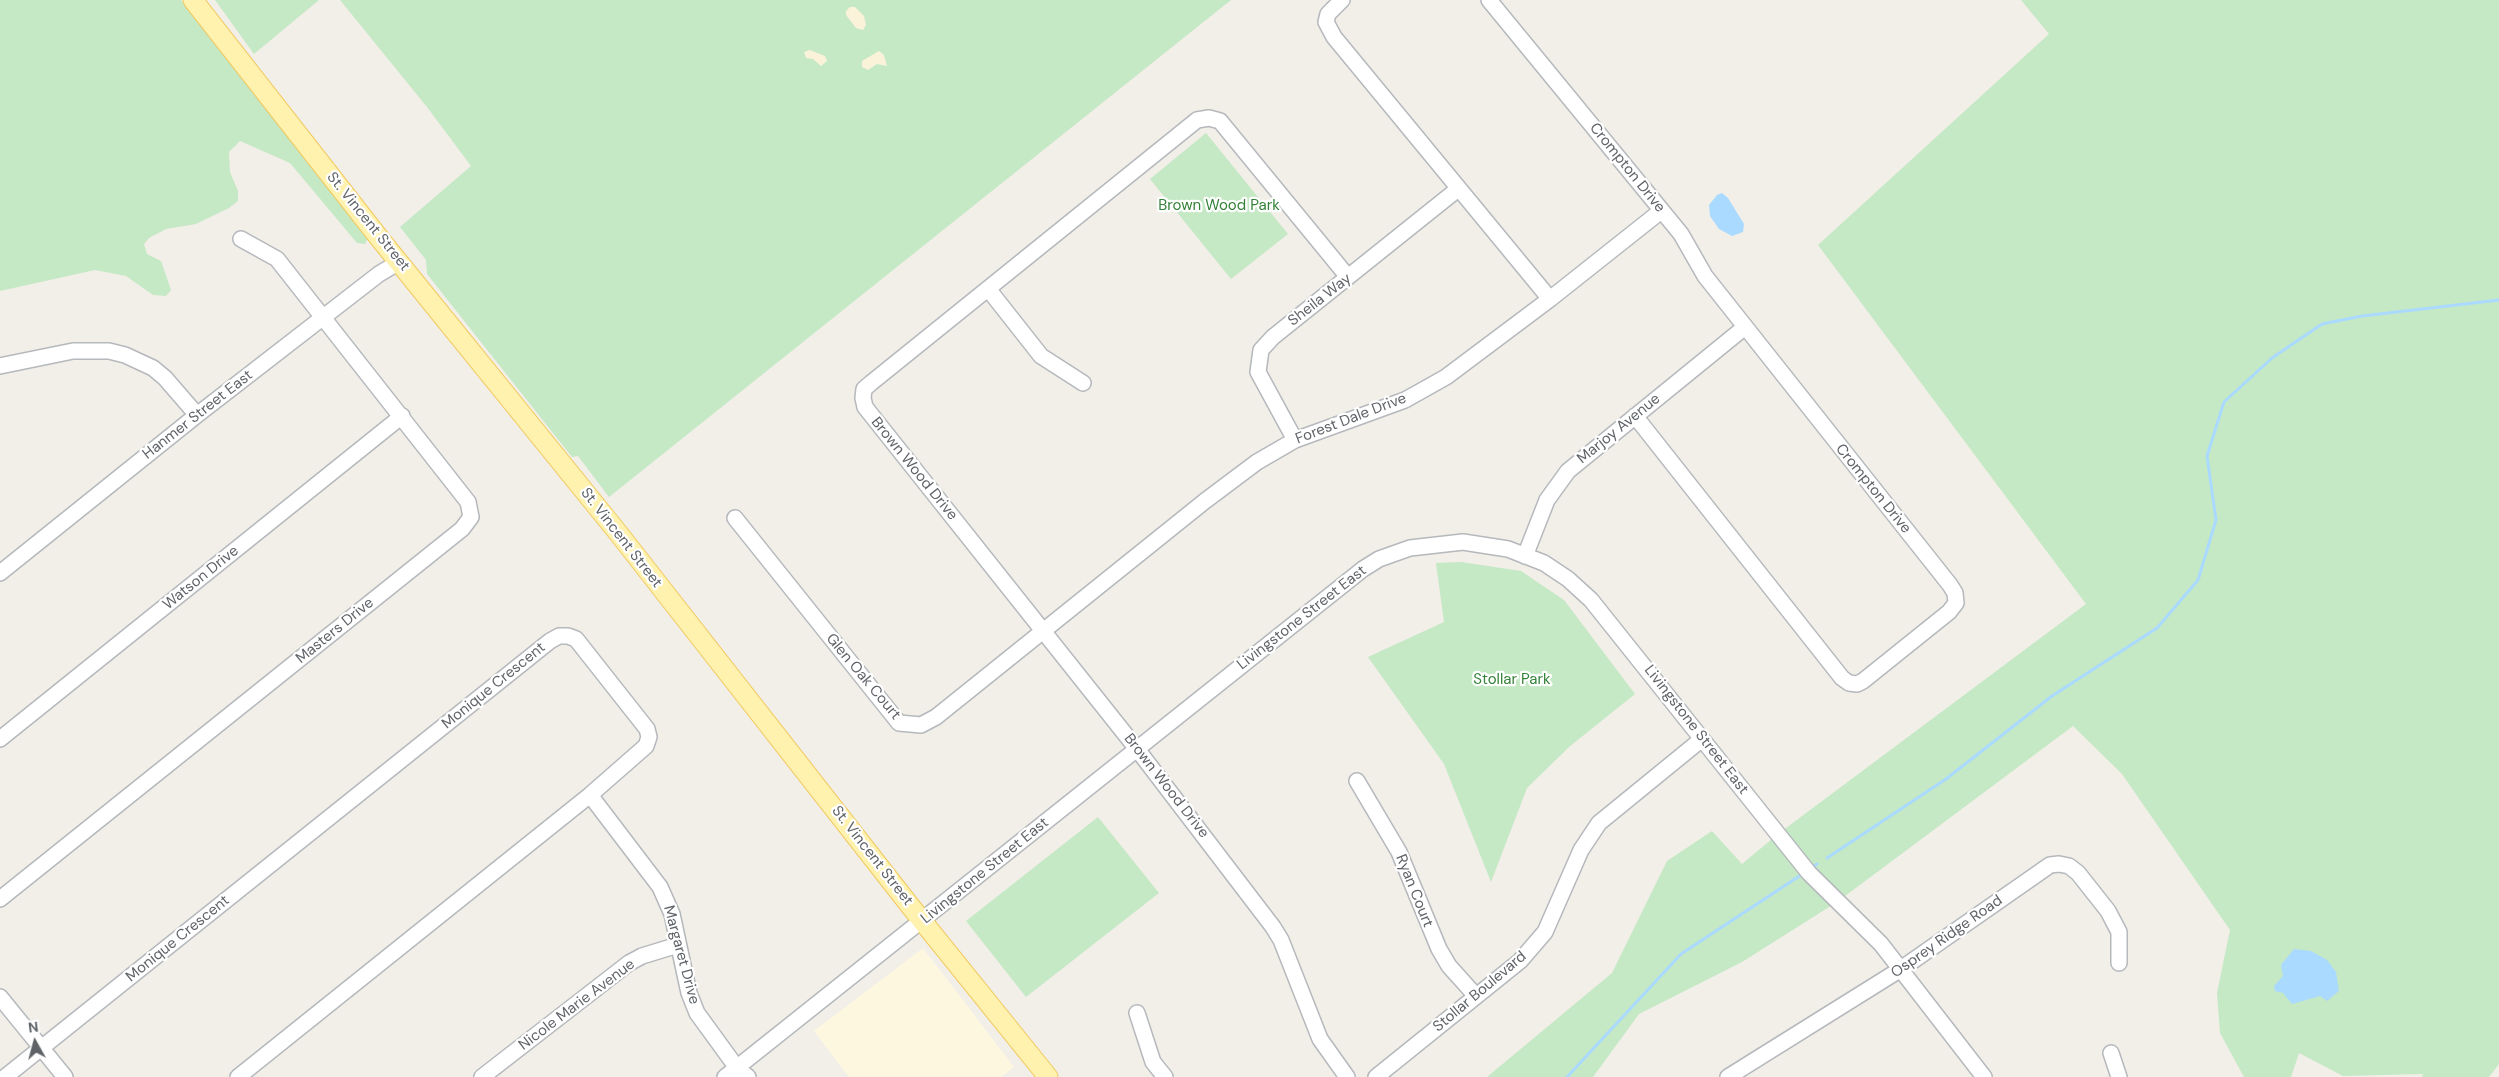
<!DOCTYPE html>
<style>
body{margin:0}
#map{position:relative;width:2499px;height:1077px;overflow:hidden;background:#f1efe8;font-family:"DM Sans",sans-serif}
canvas{display:block}
.north{position:absolute;left:10px;top:1017px;width:50px;height:50px;-webkit-text-stroke:4px #fff;paint-order:stroke;rotate:353deg;font-size:14px;font-weight:700;line-height:20px;text-align:center;color:#5f6368}
.north::after{content:'';display:block;margin:auto;width:18px;height:22px;background:#5f6368;clip-path:polygon(50% 0,100% 100%,50% 72%,0 100%)}
</style>
<div id="map">
<canvas width="2499" height="1077"></canvas>
<div class="north">N</div>
</div>
<script>
const c = document.querySelector('canvas').getContext('2d');
c.lineJoin = 'round';
function fill(path, color) { c.fillStyle = color; c.fill(path, 'evenodd'); }
const shape = rows => new Path2D(rows.map(r => 'M' + r).join(''));
function trace(path, color, width, dash) { c.strokeStyle = color; c.lineWidth = width; c.lineCap = dash ? 'butt' : 'round'; c.setLineDash(dash || []); c.stroke(path); }
function label(font, color, halo, rows, align = 'center') {
  c.font = font + ' "DM Sans",sans-serif'; c.lineWidth = 4.5; c.setLineDash([]); c.textBaseline = 'middle'; c.strokeStyle = halo; c.fillStyle = color; for (const [text, x, y, turn = 0] of rows) {
    c.save(); c.translate(x, y); c.rotate((+turn || 0) * Math.PI / 180); c.textAlign = isNaN(turn) ? turn : align; if (halo) c.strokeText(text, 0, 0); c.fillText(text, 0, 0); c.restore();
  }
}
fill(shape([
 [923,948,1014,1067,1001,1077,849,1077,814,1031]
]), '#fef7e0');
fill(shape([
 [0,0,181,0,368,238,365,244,357,243,290,163,240,141,229,152,230,172,238,191,238,201,229,208,196,224,166,229,149,238,144,244,147,254,161,261,171,290,166,296,153,295,126,276,95,270,0,291],
 [215,0,319,0,254,54],
 [340,0,1231,0,609,497,578,456,572,457,427,274,426,260,400,227,471,166,427,107],
 [2021,0,2499,0,2499,1064,2489,1077,2422,1077,2423,1074,2343,1076,2299,1053,2291,1077,2244,1077,2220,1033,2217,993,2230,930,2122,774,2073,726,1837,902,1742,962,1639,1014,1593,1077,1487,1077,1612,973,1667,861,1712,831,1742,864,1778,834,2086,604,1818,245,2049,34],
 [1206,133,1288,234,1231,279,1150,179],
 [1461,562,1521,571,1564,600,1635,694,1569,747,1527,788,1491,882,1444,764,1368,657,1444,622,1436,563],
 [1098,817,1159,893,1026,997,966,921]
]), '#c5e8c5');
fill(shape([
 [850,7,855,7,864,16,866,25,863,30,856,28,846,15,846,11],
 [810,50,825,56,827,61,821,66,813,59,806,58,804,52],
 [879,51,884,55,887,66,877,64,868,70,862,67,862,61]
]), '#fbf3d9');
fill(shape([
 [1722,193,1728,198,1744,224,1743,232,1732,236,1719,229,1710,216,1709,205,1717,195],
 [2294,949,2311,951,2327,960,2336,972,2339,991,2327,1001,2320,996,2292,1004,2283,993,2275,991,2274,986,2283,976,2281,965]
]), '#aadaff');
trace(shape([
 [1827,858,1946,779,2052,696,2157,628,2198,580,2216,520,2207,456,2224,402,2272,358,2322,324,2362,316,2499,300],
 [1811,868,1817,864],
 [1567,1077,1681,954,1804,873]
]), '#aadaff', 3);
const minor = shape([
 [1342,0,1328,14,1326,22,1334,37,1550,299],
 [1489,0,1681,234,1705,276,1950,585,1955,593,1956,603,1949,612,1863,681,1857,684,1849,683,1842,678,1635,416],
 [989,290,1041,356,1083,383],
 [0,366,73,351,109,351,125,355,153,368,165,378,197,415],
 [1295,440,1258,372,1261,350,1273,337,1458,189],
 [735,518,899,723,921,725,936,717,1205,501,1257,462,1295,440,1405,400,1446,377,1550,299,1661,211],
 [1525,556,1547,500,1568,471,1745,327],
 [0,573,197,415,379,274,399,262],
 [0,739,402,416],
 [1357,781,1399,852,1439,949,1449,966,1476,996],
 [590,795,660,887,672,914,689,993,697,1013,737,1068,748,1077],
 [0,899,462,529,471,517,468,502,277,259,241,239],
 [0,997,65,1077],
 [1137,1013,1153,1062,1165,1077],
 [2111,1053,2119,1077],
 [5,1077,550,641,559,636,568,636,576,639,647,729,649,737,646,746,590,795,238,1077],
 [482,1077,629,963,642,956,678,945],
 [725,1077,1363,569,1379,559,1410,548,1463,542,1508,549,1544,563,1568,579,1591,600,1809,873,1881,944,1984,1077],
 [1347,1077,1320,1039,1281,940,1273,927,1137,749,865,407,863,398,864,389,871,383,1197,120,1209,118,1220,121,1348,277],
 [1376,1077,1520,961,1545,932,1581,850,1599,823,1702,739],
 [1728,1077,1901,969,2050,865,2059,864,2069,866,2078,873,2108,911,2119,932,2119,963]
]);
const major = shape([
 [193,0,380,239,619,534,911,907,1048,1077]
]);
trace(minor, '#b5b8bc', 18);
trace(major, '#f2c960', 21);
trace(minor, '#fff', 15);
trace(major, '#fff2af', 19);
label('15px', '#5f6368', '#fff', [
 ["Crompton Drive",1627,168,51],
 ["St. Vincent Street",368,222,51],
 ["Sheila Way",1320,300,-38],
 ["Hanmer Street East",198,415,-38],
 ["Forest Dale Drive",1351,419,-21],
 ["Marjoy Avenue",1619,429,-39],
 ["Brown Wood Drive",914,469,51],
 ["Crompton Drive",1873,489,51],
 ["St. Vincent Street",621,538,52],
 ["Watson Drive",201,578,-39],
 ["Livingstone Street East",1302,618,-38],
 ["Masters Drive",335,631,-39],
 ["Glen Oak Court",863,677,50],
 ["Monique Crescent",494,686,-39],
 ["Livingstone Street East",1696,730,52],
 ["Brown Wood Drive",1166,786,52],
 ["St. Vincent Street",872,856,52],
 ["Livingstone Street East",985,871,-39],
 ["Ryan Court",1414,891,68],
 ["Osprey Ridge Road",1947,937,-35],
 ["Monique Crescent",178,939,-39],
 ["Margaret Drive",681,955,75],
 ["Stollar Boulevard",1480,992,-40],
 ["Nicole Marie Avenue",577,1005,-37]
]);
label('15px', '#348238', '#fff', [
 ["Brown Wood Park",1219,206],
 ["Stollar Park",1512,680]
]);
</script>
